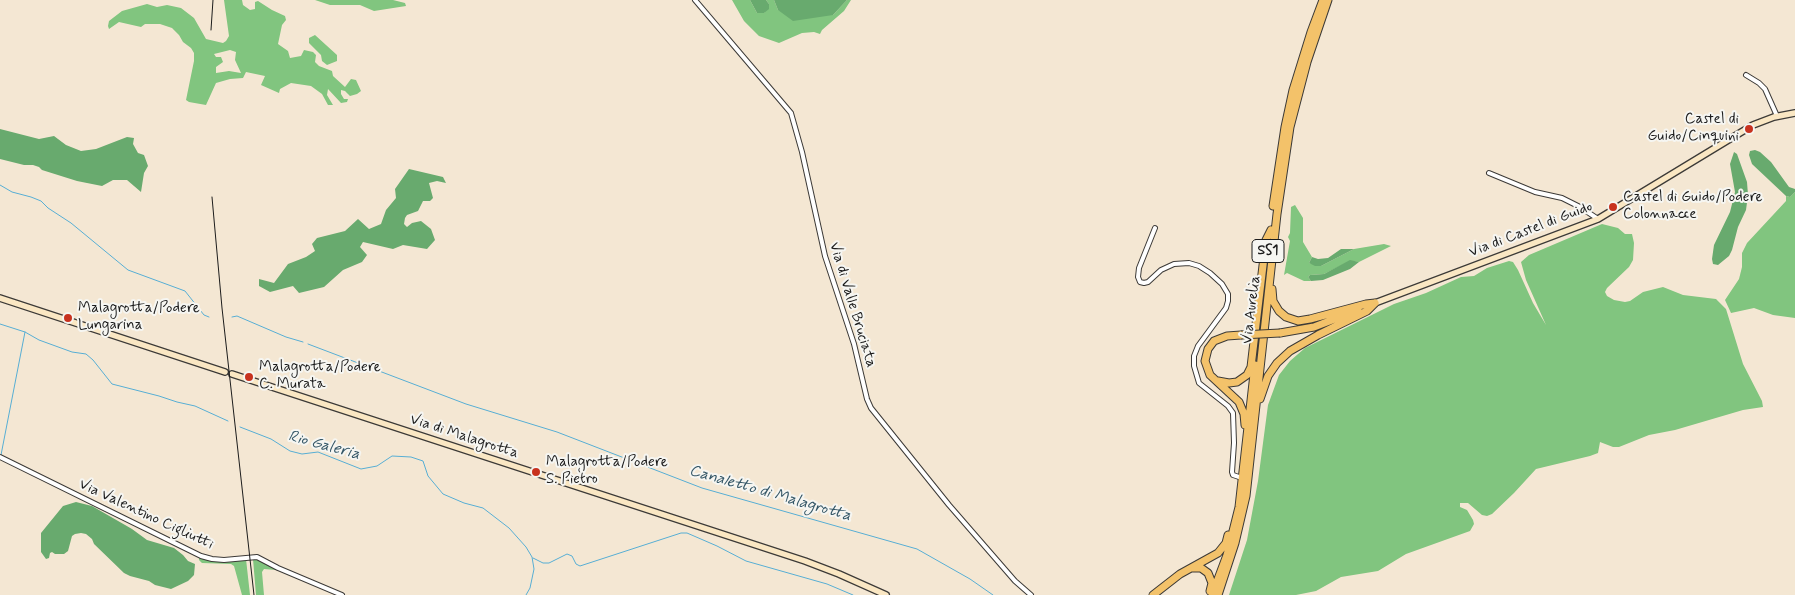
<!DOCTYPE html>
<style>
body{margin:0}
canvas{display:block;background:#f4e7d3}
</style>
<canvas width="1795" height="595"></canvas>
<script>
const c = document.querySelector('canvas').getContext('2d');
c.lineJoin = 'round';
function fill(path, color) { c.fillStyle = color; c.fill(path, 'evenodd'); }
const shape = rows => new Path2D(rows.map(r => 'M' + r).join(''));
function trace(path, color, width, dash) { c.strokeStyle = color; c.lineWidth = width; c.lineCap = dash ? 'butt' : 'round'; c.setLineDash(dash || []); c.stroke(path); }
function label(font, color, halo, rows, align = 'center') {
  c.font = font + ' Mynerve,sans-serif'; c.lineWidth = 4; c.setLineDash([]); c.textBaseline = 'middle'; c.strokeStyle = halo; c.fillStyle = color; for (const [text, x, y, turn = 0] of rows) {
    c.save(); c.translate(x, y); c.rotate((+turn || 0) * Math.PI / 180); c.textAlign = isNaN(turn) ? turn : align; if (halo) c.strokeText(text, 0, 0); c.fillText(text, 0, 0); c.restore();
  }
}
fill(shape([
 [224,0,242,0,243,5,250,10,255,9,255,2,258,1,272,10,285,16,286,20,282,25,278,44,288,51,290,58,301,56,304,50,313,52,316,55,315,62,319,66,332,71,333,76,345,87,351,79,356,80,361,91,357,94,350,96,345,91,341,90,341,94,344,99,348,99,347,102,341,103,328,89,327,95,333,105,328,105,322,94,311,86,291,83,280,89,279,93,261,85,265,76,246,72,243,78,230,79,216,83,206,105,189,102,186,100,194,61,194,53,191,48,183,42,179,35,172,28,160,24,145,24,141,27,119,22,109,29,108,26,109,21,122,11,147,4,157,7,167,5,181,8,194,18,206,39,223,43,226,41,229,36],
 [230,50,236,52,235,60,241,73,229,71,216,73,216,67,223,62,221,57,216,57,214,54],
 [315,0,393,0,405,3,406,6,374,11,360,5,330,5],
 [732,0,750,0,757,13,764,13,769,4,766,0,774,0,778,10,833,15,847,0,851,0,844,11,822,30,820,34,814,32,802,33,779,43,759,36,744,21],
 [315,35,337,55,337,61,327,65,322,61,321,55,309,43,309,38],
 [1795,192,1795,318,1773,315,1754,308,1731,313,1725,300,1739,279,1742,267,1742,253,1747,243,1786,201,1786,196,1790,197],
 [1295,205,1303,218,1303,242,1312,257,1309,263,1321,266,1354,249,1384,244,1391,246,1359,262,1350,261,1324,274,1310,275,1308,277,1311,281,1304,281,1287,273,1284,275,1290,241,1288,237,1290,233,1291,207],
 [1602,224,1618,228,1625,234,1632,234,1634,243,1633,260,1629,267,1607,288,1605,292,1607,296,1614,300,1625,302,1630,301,1643,292,1663,287,1683,295,1716,299,1726,309,1743,364,1762,401,1763,407,1743,410,1675,430,1649,435,1619,447,1613,447,1600,442,1598,453,1590,456,1536,469,1514,493,1492,514,1487,516,1482,515,1468,503,1460,503,1460,507,1467,510,1473,520,1474,524,1470,531,1406,554,1378,571,1341,577,1316,591,1296,595,1229,595,1247,540,1258,481,1268,405,1279,375,1290,361,1305,348,1394,304,1426,293,1461,277,1474,276,1487,268,1509,261,1513,262,1518,270,1533,303,1546,325,1526,280,1521,262,1529,255],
 [199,557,215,561,235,561,246,559,250,595,242,595,234,566,231,564,202,563,199,560],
 [253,559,263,560,276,570,264,569,262,572,264,595,256,595]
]), '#81c57f');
fill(shape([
 [750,0,766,0,769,4,769,9,764,13,757,13],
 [774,0,847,0,833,15,793,21,778,10],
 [0,129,39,139,54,136,66,145,81,151,96,149,127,137,134,138,133,144,138,153,144,155,148,166,144,173,141,192,127,180,113,180,102,186,77,181,42,170,39,167,33,165,24,165,0,159],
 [1755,150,1760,152,1771,162,1789,187,1795,189,1795,192,1790,197,1786,196,1752,164,1749,155,1750,151],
 [1734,152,1737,154,1747,182,1748,195,1746,210,1738,227,1732,250,1729,256,1718,265,1713,264,1712,259,1714,245,1730,212,1735,192,1730,164],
 [409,169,443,177,446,183,437,181,429,183,433,198,430,201,423,201,418,211,407,215,405,218,404,224,407,227,412,223,421,221,431,229,435,240,427,249,403,245,393,249,363,242,360,247,367,255,362,262,343,270,324,287,299,293,293,286,270,292,259,286,259,279,274,283,288,264,306,257,315,251,312,244,317,238,345,231,358,219,369,229,381,224,386,210,396,198,395,189],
 [1341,249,1354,249,1321,266,1315,266,1309,263,1312,257,1318,259,1328,258],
 [1350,260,1359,262,1350,269,1323,280,1311,281,1308,277,1310,275,1324,274],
 [76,502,92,506,132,529,147,540,174,548,183,555,188,561,195,564,194,575,188,581,171,589,155,585,149,581,130,576,124,573,94,544,92,539,86,534,81,533,75,534,72,536,68,551,64,554,55,554,52,552,50,553,49,558,46,559,41,552,41,533,63,506]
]), '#68aa6e');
trace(shape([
 [0,185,12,192,31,197,41,201,48,208,71,223,128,270,185,291,204,315,209,317],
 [232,317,237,316,286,337,303,342],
 [0,324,25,332,39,340,72,352,86,354,93,360,112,384,159,396,177,402,195,406,228,421],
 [308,344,466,404,557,432,702,488,917,549,970,579,993,595],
 [240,427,271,439,290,451,302,454,318,452,361,469,377,466,392,456,411,457,423,461,428,476,443,494,464,503,483,508,509,528,526,547,532,557,534,569,530,588,526,595],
 [1,455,25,332],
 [533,558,543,563,549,563,567,554,572,556,576,564,580,566,681,533,687,533,717,546,746,561,827,584,853,595]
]), '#57aed4', 1);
const street = shape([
 [695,0,791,113,802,152,825,256,854,344,867,399,871,408,949,505,1015,581,1031,595],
 [1746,75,1759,83,1765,89,1777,116],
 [1489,173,1535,192,1562,198,1580,207,1598,219],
 [1155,228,1139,268,1138,277,1140,282,1144,283,1148,282,1161,270,1174,264,1189,263,1199,266,1210,273,1222,284,1228,294,1228,301,1226,308,1198,346,1194,356,1194,366,1199,383,1228,406,1233,413,1234,443,1232,472,1233,475,1239,477],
 [0,457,201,556,212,559,224,560,257,557,278,568,342,595]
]);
const secondary = shape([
 [0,298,225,372],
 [1375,303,1598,219,1753,125,1774,117,1795,113],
 [232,374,805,561,839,574,886,595]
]);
const highway = shape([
 [1273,206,1285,127,1293,90,1311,32,1323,0],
 [1272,289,1273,301,1279,311,1286,317,1298,321,1310,319,1366,304,1375,303],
 [1280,333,1314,327,1358,310],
 [1241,335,1227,336,1214,341,1208,349,1205,361,1210,375,1239,402,1244,414,1245,425],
 [1218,381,1229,383,1237,382,1247,375,1251,367,1266,240,1271,230],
 [1260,399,1268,376,1277,363,1290,351,1318,335,1367,311,1375,303],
 [1193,568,1201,568,1208,573,1212,583,1210,591],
 [1153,595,1180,574,1218,553,1226,543,1228,535],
 [1212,595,1227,555,1239,507,1255,365],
 [1218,595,1235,543,1246,496,1277,214,1290,127,1307,62,1328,0]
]);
trace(street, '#3c3a37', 6);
trace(secondary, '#3c3a37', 8);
trace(highway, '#3c3a37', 9);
trace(street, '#fff', 4);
trace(secondary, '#fae7c3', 5.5);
trace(highway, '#f3c26a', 7);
trace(shape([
 [211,30,213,0],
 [212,197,222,308,254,595]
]), '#1c1c1c', 1);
const highwayBridge = shape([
 [1241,335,1280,333]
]);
trace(highwayBridge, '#3c3a37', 9, []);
trace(highwayBridge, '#f3c26a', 7);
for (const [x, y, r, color] of [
 [1749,129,5,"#c8321e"],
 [1613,207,5,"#c8321e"],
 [68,318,5,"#c8321e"],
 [249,377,5,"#c8321e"],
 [536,472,5,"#c8321e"]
]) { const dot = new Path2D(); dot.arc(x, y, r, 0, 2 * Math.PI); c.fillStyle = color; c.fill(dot); trace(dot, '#f6f6f2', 2); }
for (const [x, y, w] of [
 [1268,251,32]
]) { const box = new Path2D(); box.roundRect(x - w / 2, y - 11.5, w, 23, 4); c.fillStyle = '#f6f6f2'; c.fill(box); trace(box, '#1c1c1c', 1); }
label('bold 14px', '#1c1c1c', null, [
 ["SS1",1268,251]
]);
label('15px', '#1c1c1c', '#f6f6f2', [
 ["Castel di",1739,120,"right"],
 ["Guido/Cinquini",1739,137,"right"],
 ["Castel di Guido/Podere",1623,198],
 ["Colonnacce",1623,215],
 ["Malagrotta/Podere",78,309],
 ["Lungarina",78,326],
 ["Malagrotta/Podere",259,368],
 ["C. Murata",259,385],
 ["Malagrotta/Podere",546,463],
 ["S. Pietro",546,480]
], 'left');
label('15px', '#1c1c1c', '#f6f6f2', [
 ["Via di Castel di Guido",1531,230,-21],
 ["Via di Valle Bruciata",852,305,73],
 ["Via Aurelia",1252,310,-83],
 ["Via di Malagrotta",464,437,18],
 ["Via Valentino Cigliutti",146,515,25]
]);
label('italic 16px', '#345666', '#f6f6f2', [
 ["Rio Galeria",324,446,15],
 ["Canaletto di Malagrotta",770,494,16]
]);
</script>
